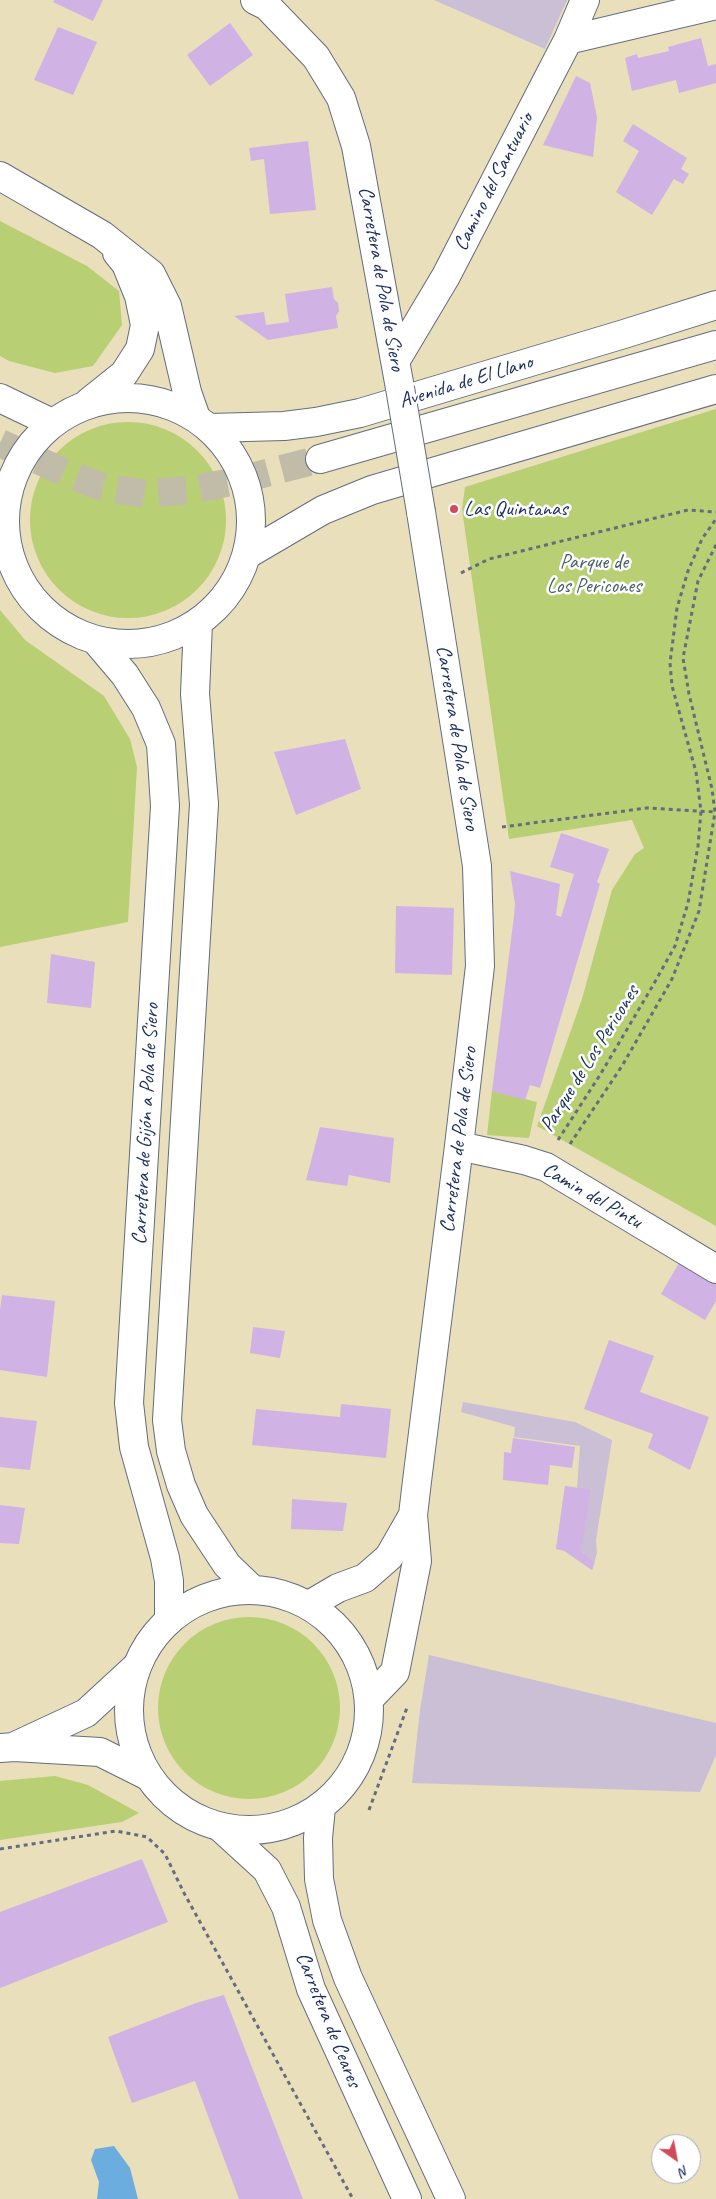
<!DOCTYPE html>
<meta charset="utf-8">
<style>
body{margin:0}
#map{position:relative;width:716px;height:2199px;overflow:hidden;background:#e9dfba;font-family:Caveat,sans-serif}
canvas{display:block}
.north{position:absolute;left:651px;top:2134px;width:50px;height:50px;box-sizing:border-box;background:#fff;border:1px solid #a4acbf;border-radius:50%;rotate:147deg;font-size:14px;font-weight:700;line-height:20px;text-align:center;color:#1b2f5e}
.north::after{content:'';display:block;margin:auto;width:18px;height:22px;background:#d1495b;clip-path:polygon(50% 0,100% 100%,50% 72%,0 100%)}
</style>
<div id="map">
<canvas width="716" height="2199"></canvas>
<div class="north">N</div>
</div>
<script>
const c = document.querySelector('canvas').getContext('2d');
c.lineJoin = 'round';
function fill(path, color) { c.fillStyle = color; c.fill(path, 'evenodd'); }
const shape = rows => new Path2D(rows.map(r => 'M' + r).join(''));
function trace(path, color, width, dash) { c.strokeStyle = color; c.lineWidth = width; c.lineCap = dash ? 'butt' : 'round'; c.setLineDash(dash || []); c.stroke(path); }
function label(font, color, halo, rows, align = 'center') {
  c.font = font + ' Caveat,sans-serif'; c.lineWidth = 5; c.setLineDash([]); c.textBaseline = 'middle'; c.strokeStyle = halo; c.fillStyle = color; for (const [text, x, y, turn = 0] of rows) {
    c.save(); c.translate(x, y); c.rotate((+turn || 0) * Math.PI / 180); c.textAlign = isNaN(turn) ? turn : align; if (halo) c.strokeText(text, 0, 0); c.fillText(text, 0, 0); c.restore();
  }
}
fill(shape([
 [434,0,567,0,545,49],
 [463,1402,575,1422,612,1440,596,1540,597,1553,592,1570,564,1551,556,1549,565,1486,577,1488,580,1446,514,1437,515,1427,461,1412],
 [429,1655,716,1723,716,1755,700,1792,412,1783,420,1710]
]), '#cbbfd6');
fill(shape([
 [0,221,87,266,119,291,122,325,93,366,55,373,9,361,0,356],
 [716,409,716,1226,537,1126,582,999,612,890,635,854,644,848,632,820,509,839,462,509,465,487],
 '30 520a98 98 0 1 1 196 0a98 98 0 1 1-196 0Z',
 [0,610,25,640,104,696,130,739,137,767,128,922,0,947],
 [492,1091,537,1102,529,1138,487,1135],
 '158 1708a91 91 0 1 1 182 0a91 91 0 1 1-182 0Z',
 [55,1776,88,1785,139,1813,122,1822,0,1840,0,1781]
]), '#b8cf73');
fill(shape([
 [114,2146,130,2168,138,2199,97,2199,99,2182,91,2160,95,2149]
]), '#6baddf');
fill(shape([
 [54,0,103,0,93,21,53,2],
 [230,23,253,55,210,86,187,55],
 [58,27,97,42,73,95,34,80],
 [701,38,708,66,716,64,716,83,679,93,676,80,632,91,625,58,637,54,638,58,669,51,668,47],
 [576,76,590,83,597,117,593,157,543,145],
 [633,124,687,158,681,169,689,174,683,184,674,179,652,215,616,192,639,151,623,141],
 [308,141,316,210,270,214,264,159,251,161,249,148],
 [332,287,334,299,338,303,339,311,336,316,338,328,268,340,234,316,264,312,266,325,289,322,285,294],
 [345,739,361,789,296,815,274,752],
 [561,833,609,849,597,882,600,884,540,1088,530,1085,525,1100,492,1091,514,916,515,904,510,871,560,884,556,915,561,917,574,874,550,867],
 [396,906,454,908,452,975,395,973],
 [51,954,95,962,91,1008,47,1003],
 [320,1127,394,1138,390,1183,349,1175,347,1186,306,1180],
 [679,1263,716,1284,716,1301,705,1320,661,1294],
 [2,1295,55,1301,47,1377,0,1370,0,1310],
 [253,1327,285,1331,280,1358,250,1353],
 [609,1340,654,1356,640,1392,709,1417,690,1470,648,1448,653,1434,584,1409],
 [341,1404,391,1409,386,1458,252,1445,256,1409,340,1417],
 [0,1417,37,1421,30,1470,0,1467],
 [513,1438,575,1447,572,1468,550,1465,548,1485,503,1480,504,1452,511,1453],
 [565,1486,591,1490,581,1553,595,1562,592,1570,564,1550,556,1549],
 [292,1499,347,1503,343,1531,291,1529],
 [0,1505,25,1508,19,1544,0,1543],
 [142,1859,168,1922,0,1988,0,1912],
 [224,1995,303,2199,239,2199,195,2081,132,2103,108,2037,196,2003]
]), '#d0b2e4');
trace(shape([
 [0,443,66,473,102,487,145,494,189,490,232,482,320,459]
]), '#c0bca8', 28, [28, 14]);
const street = shape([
 [255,0,267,6,316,57,341,98,356,146,400,388],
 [568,40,716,5],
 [396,360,446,276,568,40,585,0],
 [459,1146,524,1160,546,1167,716,1269],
 [309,1605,338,1588,365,1578,389,1557,413,1515],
 [370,1698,395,1672,417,1561,413,1515,417,1481,459,1146,480,966,477,866,421,512],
 [15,1746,86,1713,137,1666],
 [0,1748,14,1747,100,1752,148,1776]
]);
const secondary = shape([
 [0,176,102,235,151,274,167,306,187,392,195,415],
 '5 521a123 123 0 1 1 246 0a123 123 0 1 1-246 0Z',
 [89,402,124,374,140,349,145,325,139,296,126,264,117,253],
 [210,428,284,426,316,422,360,413,624,334,716,305],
 [248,554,323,510,372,490,716,389],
 [198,623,195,694,204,804,167,1420,171,1451,181,1485,194,1515,227,1565,252,1589],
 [97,642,125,675,146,708,161,744,165,806,129,1403,134,1447,165,1558,169,1581,169,1620],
 '129 1710a120 120 0 1 1 240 0a120 120 0 1 1-240 0Z',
 [321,1807,318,1838,319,1879,327,1920,348,1978,451,2199],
 [221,1828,267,1870,286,1907,311,1989,407,2199]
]);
const highway = shape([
 [0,398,52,423],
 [320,459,716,345],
 [0,540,7,546]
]);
trace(street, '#636d7e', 30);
trace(secondary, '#636d7e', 30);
trace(highway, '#636d7e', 30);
trace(shape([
 [461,573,489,559,688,510,716,512],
 [502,827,647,808,715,812],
 [558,1140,600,1075,652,987,675,946,688,903,698,846,701,811,696,772,672,686,670,663,677,608,688,571,702,539,716,519],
 [570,1144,622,1066,672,979,699,911,715,812,712,789,689,694,683,658,698,581,716,545],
 [369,1810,408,1705],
 [0,1849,116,1831,147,1837,165,1854,184,1893,353,2199]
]), '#636d7e', 3, [4, 4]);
trace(street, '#fff', 28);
trace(secondary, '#fff', 28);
trace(highway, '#fff', 28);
const streetBridge = shape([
 [400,388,421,512]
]);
trace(streetBridge, '#636d7e', 30, []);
trace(streetBridge, '#fff', 28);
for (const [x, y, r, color] of [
 [454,509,5,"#d1495b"]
]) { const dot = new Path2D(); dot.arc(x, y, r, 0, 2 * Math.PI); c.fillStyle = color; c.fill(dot); trace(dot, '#fff', 2); }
label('21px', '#1b2f5e', '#fff', [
 ["Camino del Santuario",494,182,-63],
 ["Carretera de Pola de Siero",381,279,80],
 ["Avenida de El Llano",466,382,-17],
 ["Carretera de Pola de Siero",457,738,81],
 ["Parque de Los Pericones",590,1059,-58],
 ["Carretera de Gijón a Pola de Siero",146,1124,-87],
 ["Carretera de Pola de Siero",459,1140,-83],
 ["Camin del Pintu",592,1196,30],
 ["Carretera de Ceares",328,2020,68]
]);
label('21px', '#1b2f5e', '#fff', [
 ["Las Quintanas",464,509]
], 'left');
label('21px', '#4a5f64', '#fff', [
 ["Parque de",594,562],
 ["Los Pericones",594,586]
]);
</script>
